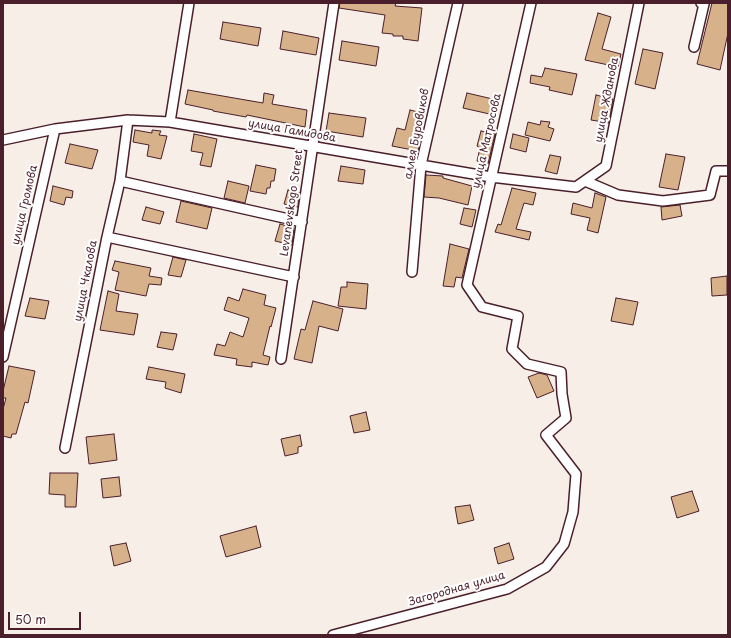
<!DOCTYPE html>
<meta charset="utf-8">
<style>
body{margin:0}
#map{position:relative;width:731px;height:638px;overflow:hidden;background:#f7efe7;font-family:"Playpen Sans",sans-serif}
canvas{display:block}
.frame{position:absolute;inset:0;border:4px solid #4a1f2b;pointer-events:none}
.scale{position:absolute;left:8px;top:612px;width:73px;height:18px;box-sizing:border-box;border:2px solid #4a1f2b;border-top:0;padding-left:5px;font-size:12px;line-height:14px;white-space:nowrap;color:#4a1f2b;-webkit-text-stroke:3px #fff;paint-order:stroke}
</style>
<div id="map">
<canvas width="731" height="638"></canvas>
<div class="frame"></div>
<div class="scale">50 m</div>
</div>
<script>
const c = document.querySelector('canvas').getContext('2d');
c.lineJoin = 'round';
function fill(path, color) { c.fillStyle = color; c.fill(path, 'evenodd'); }
const shape = rows => new Path2D(rows.map(r => 'M' + r).join(''));
function trace(path, color, width, dash) { c.strokeStyle = color; c.lineWidth = width; c.lineCap = dash ? 'butt' : 'round'; c.setLineDash(dash || []); c.stroke(path); }
function label(font, color, halo, rows, align = 'center') {
  c.font = font + ' "Playpen Sans",sans-serif'; c.lineWidth = 4; c.setLineDash([]); c.textBaseline = 'middle'; c.strokeStyle = halo; c.fillStyle = color; for (const [text, x, y, turn = 0] of rows) {
    c.save(); c.translate(x, y); c.rotate((+turn || 0) * Math.PI / 180); c.textAlign = isNaN(turn) ? turn : align; if (halo) c.strokeText(text, 0, 0); c.fillText(text, 0, 0); c.restore();
  }
}
const building = shape([
 [340,3,396,3,395,6,422,8,418,41,403,39,403,36,393,36,393,34,382,33,385,15,339,8,340,3],
 [712,3,728,3,728,33,720,70,697,64,712,3],
 [598,13,611,17,602,49,621,54,618,67,585,60,598,13],
 [223,22,261,28,258,46,220,39,223,22],
 [283,31,319,38,316,55,280,49,283,31],
 [342,41,379,47,376,66,339,60,342,41],
 [643,49,663,53,655,89,635,84,643,49],
 [545,68,577,74,572,95,549,90,550,87,530,83,531,75,542,77,545,68],
 [188,90,263,103,264,93,274,95,272,104,307,110,305,127,247,115,246,117,213,111,213,110,185,104,188,90],
 [467,93,497,100,494,115,463,108,467,93],
 [596,95,613,99,609,123,591,120,596,95],
 [410,110,422,113,416,133,422,135,418,151,392,146,397,128,405,130,410,110],
 [329,113,366,118,363,137,326,131,329,113],
 [541,121,550,122,548,127,554,129,550,141,525,135,528,122,540,125,541,121],
 [135,130,152,133,152,130,161,131,159,135,167,136,161,159,147,156,149,145,133,142,135,130],
 [481,131,495,134,488,164,477,161,480,148,477,146,481,131],
 [194,134,217,139,211,167,200,165,203,153,191,151,194,134],
 [513,134,529,138,526,152,510,148,513,134],
 [70,144,98,150,92,169,65,163,70,144],
 [666,154,685,157,678,190,659,187,666,154],
 [550,155,561,157,557,174,545,171,550,155],
 [256,165,276,169,274,181,271,181,270,188,267,188,266,194,250,191,256,165],
 [341,166,365,170,363,184,338,181,341,166],
 [426,175,443,176,443,178,472,186,468,205,439,198,424,197,426,175],
 [228,181,249,186,245,203,224,198,228,181],
 [53,186,73,191,72,198,66,197,64,205,50,201,53,186],
 [512,188,536,193,533,205,524,203,516,229,531,232,529,240,495,232,498,224,501,225,512,188],
 [288,190,300,193,298,207,284,204,288,190],
 [595,193,606,197,598,233,587,230,590,218,571,214,573,203,592,208,595,193],
 [181,201,212,208,207,229,176,222,181,201],
 [680,205,682,216,662,220,661,207,680,205],
 [146,207,164,212,160,224,142,220,146,207],
 [464,208,476,210,472,227,460,224,464,208],
 [280,224,294,228,292,245,275,241,280,224],
 [450,244,469,249,462,278,456,277,454,287,443,286,450,244],
 [173,257,186,260,181,277,168,275,173,257],
 [115,261,151,268,149,276,162,278,161,285,149,284,146,296,115,290,119,272,112,270,115,261],
 [727,276,727,295,712,296,711,278,727,276],
 [347,282,368,284,366,309,338,306,341,287,347,287,347,282],
 [243,289,266,295,264,305,276,308,271,327,270,326,263,355,270,357,268,365,252,362,252,367,236,365,237,359,214,355,217,344,225,346,230,332,243,337,249,318,224,310,228,297,239,301,243,289],
 [108,291,119,294,116,311,138,314,134,335,100,330,108,291],
 [30,298,49,301,45,319,25,316,30,298],
 [616,298,638,302,633,325,611,321,616,298],
 [313,301,343,309,338,331,319,326,312,363,294,359,301,329,305,330,313,301],
 [161,332,177,334,173,350,157,347,161,332],
 [9,366,35,371,28,403,25,402,16,434,12,434,11,438,3,436,3,409,6,398,3,398,3,391,9,366],
 [149,367,185,374,181,393,165,388,166,382,146,379,149,367],
 [539,373,547,375,554,391,537,398,528,377,539,373],
 [366,412,370,430,354,433,350,416,366,412],
 [114,434,117,460,89,464,86,437,114,434],
 [300,435,302,446,298,447,298,453,285,456,281,439,300,435],
 [50,473,78,473,76,507,65,507,65,495,49,494,50,473],
 [119,477,121,496,103,498,101,479,119,477],
 [692,491,699,511,677,518,671,497,692,491],
 [470,505,474,520,458,524,455,507,470,505],
 [256,526,261,547,226,557,220,536,256,526],
 [126,543,131,561,114,566,110,546,126,543],
 [509,543,514,559,498,564,494,548,509,543]
]);
fill(building, '#d7b189');
trace(building, '#4a1f2b', 1);
const minor = shape([
 [694,47,704,4,701,3],
 [170,122,189,3],
 [3,140,55,129,128,120,170,122,491,177,576,187,606,166,639,3],
 [120,181,302,222],
 [585,181,618,195,663,201,710,195,716,171,728,171],
 [107,237,294,277],
 [412,272,421,165,458,3],
 [3,357,55,129],
 [281,359,334,3],
 [65,448,107,237,120,181,128,120],
 [333,635,507,589,546,567,564,544,573,512,576,474,546,435,566,418,562,394,561,372,527,364,512,349,518,316,482,307,467,285,531,3]
]);
trace(minor, '#4a1f2b', 12);
trace(minor, '#fff', 9);
label('11px', '#4a1f2b', '#fff', [
 ["улица Жданова",607,100,-79],
 ["улица Гамидова",292,131,10],
 ["аллея Буровиков",417,134,-79],
 ["улица Матросова",487,141,-77],
 ["Levanevskogo Street",292,203,-82],
 ["улица Громова",25,205,-77],
 ["улица Чкалова",86,281,-79],
 ["Загородная улица",457,589,-16]
]);
</script>
